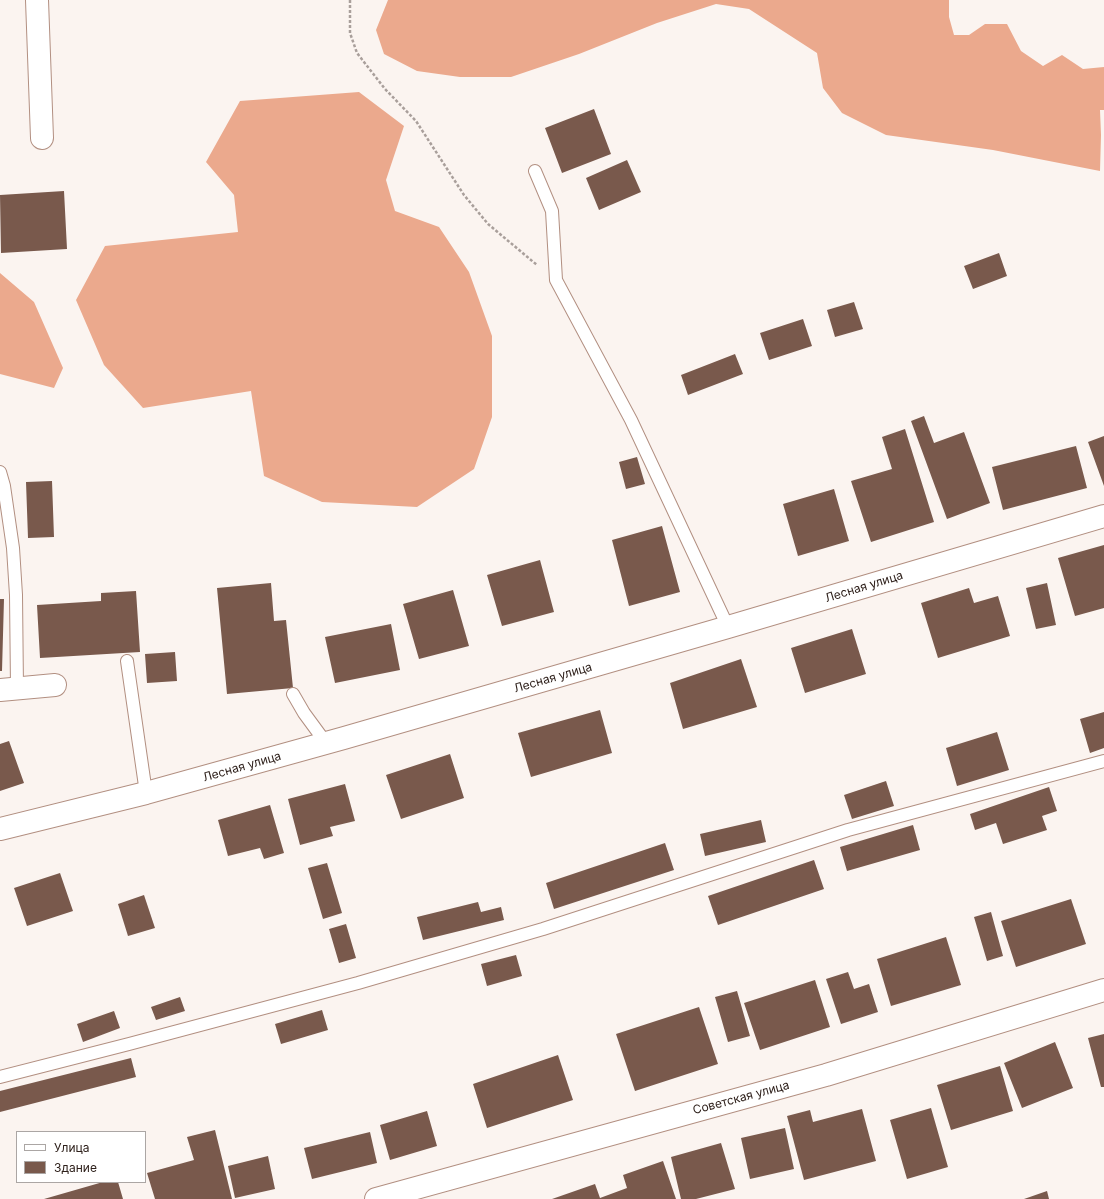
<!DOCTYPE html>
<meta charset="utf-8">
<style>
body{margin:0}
#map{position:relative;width:1104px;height:1199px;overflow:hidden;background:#fbf4f0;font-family:Inter,sans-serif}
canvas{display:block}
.legend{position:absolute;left:16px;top:1131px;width:130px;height:52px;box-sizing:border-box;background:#fff;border:1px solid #aba6a4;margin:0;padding:5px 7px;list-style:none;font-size:12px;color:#2e201b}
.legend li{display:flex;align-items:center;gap:8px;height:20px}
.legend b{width:20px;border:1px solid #aba6a4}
</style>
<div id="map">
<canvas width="1104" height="1199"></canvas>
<ul class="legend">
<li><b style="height:5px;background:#fff"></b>Улица</li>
<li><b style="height:11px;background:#79594c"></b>Здание</li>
</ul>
</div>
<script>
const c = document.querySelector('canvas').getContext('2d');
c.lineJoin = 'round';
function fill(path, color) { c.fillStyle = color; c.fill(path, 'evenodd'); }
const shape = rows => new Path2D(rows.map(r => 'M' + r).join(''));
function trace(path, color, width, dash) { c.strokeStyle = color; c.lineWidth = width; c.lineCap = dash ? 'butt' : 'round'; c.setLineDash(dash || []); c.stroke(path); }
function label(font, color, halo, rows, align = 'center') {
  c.font = font + ' Inter,sans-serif'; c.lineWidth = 4; c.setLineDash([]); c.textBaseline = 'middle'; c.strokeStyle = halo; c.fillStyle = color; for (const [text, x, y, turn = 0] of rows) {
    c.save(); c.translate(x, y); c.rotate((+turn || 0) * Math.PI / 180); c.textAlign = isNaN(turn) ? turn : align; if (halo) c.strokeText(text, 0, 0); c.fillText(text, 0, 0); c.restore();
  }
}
fill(shape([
 [388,0,949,0,949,17,954,35,969,35,985,24,1007,24,1021,51,1043,66,1062,55,1083,69,1104,67,1104,110,1100,110,1101,135,1100,171,993,150,886,135,842,113,823,88,817,53,749,9,716,4,657,23,579,54,511,77,460,77,417,71,384,54,376,30],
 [359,92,404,126,386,180,395,211,439,227,469,272,492,336,492,417,474,469,417,507,322,502,264,476,251,391,143,408,104,365,76,300,105,246,238,232,234,195,206,162,240,101],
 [0,273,34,302,63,368,54,388,0,374]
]), '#eba98d');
fill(shape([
 [594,109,611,154,562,173,545,128],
 [627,160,641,192,599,210,586,178],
 [64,191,67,249,1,253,0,195],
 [999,253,1007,276,973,289,964,266],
 [854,302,863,329,835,337,827,310],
 [803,319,812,346,769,360,760,333],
 [735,354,743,374,688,395,681,375],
 [924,416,934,443,964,432,990,503,947,519,911,421],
 [905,429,934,522,871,542,851,481,892,469,882,437],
 [1104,436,1104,486,1088,442],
 [1076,446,1087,488,1003,510,992,467],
 [637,457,645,484,626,489,619,462],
 [52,481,54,537,28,538,26,482],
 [834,489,849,541,798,556,783,504],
 [662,526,680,592,629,606,612,540],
 [1104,545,1104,608,1075,616,1058,558],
 [540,560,554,612,502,626,487,575],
 [271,583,274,621,286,620,293,688,227,694,217,588],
 [1047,583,1056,625,1036,629,1026,588],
 [969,588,974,603,998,596,1010,636,938,658,921,603],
 [453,590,469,646,419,659,403,604],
 [136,591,140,652,40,658,37,605,101,601,101,593],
 [0,599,4,599,2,671,0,671],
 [391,624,400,670,335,683,325,637],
 [852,629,866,674,805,693,791,648],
 [175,652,177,681,147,683,145,654],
 [741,659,757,707,683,729,670,683],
 [600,710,612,753,531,777,518,733],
 [1104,712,1104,748,1090,753,1080,719],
 [997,732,1009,770,957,786,946,748],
 [9,741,24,783,0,791,0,744],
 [450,754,464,798,401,819,386,775],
 [886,781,894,806,852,819,844,795],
 [345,784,355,821,330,827,333,836,300,845,288,799],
 [1049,787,1057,811,1042,816,1047,830,1003,844,996,823,975,830,970,814],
 [270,805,284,853,264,859,260,848,228,856,218,820],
 [761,820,766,842,705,856,700,834],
 [913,825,920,850,847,871,840,847],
 [665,843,674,870,554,909,546,883],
 [814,860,824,889,718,925,708,896],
 [327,863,342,913,323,919,308,868],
 [60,873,73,911,27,926,14,888],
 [144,895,155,928,128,936,118,904],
 [1071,899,1086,944,1016,967,1001,921],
 [478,902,481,912,501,907,504,920,423,940,417,917],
 [991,912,1003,956,987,961,974,917],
 [346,924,356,958,339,963,329,929],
 [946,937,961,985,891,1006,877,959],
 [516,955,522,976,487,986,481,964],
 [848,972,854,989,869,984,878,1012,841,1024,826,979],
 [815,980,830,1027,760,1050,744,1003],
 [737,991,750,1036,728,1042,715,997],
 [180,997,185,1011,156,1020,151,1007],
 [699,1007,718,1064,635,1091,616,1034],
 [322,1010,328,1030,281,1044,275,1024],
 [114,1011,120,1028,83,1042,77,1024],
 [1104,1034,1104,1087,1101,1087,1088,1038],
 [1055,1042,1073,1088,1022,1108,1004,1063],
 [558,1055,573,1100,487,1128,473,1084],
 [131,1058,136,1077,0,1112,0,1091],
 [1000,1066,1013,1111,951,1130,937,1085],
 [931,1108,948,1167,907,1179,890,1120],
 [862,1109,876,1161,804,1180,787,1116,810,1110,813,1122],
 [427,1111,437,1146,390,1160,380,1125],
 [785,1128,794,1169,750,1179,741,1138],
 [215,1130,232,1199,155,1199,147,1173,194,1160,187,1137],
 [370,1132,377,1163,312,1179,304,1148],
 [721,1143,735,1189,696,1199,681,1199,671,1157],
 [268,1156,275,1189,235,1198,228,1166],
 [663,1161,676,1199,552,1199,595,1184,600,1198,627,1188,623,1175],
 [103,1182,118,1182,123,1199,44,1199],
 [1047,1191,1049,1199,1024,1199]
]), '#79594c');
const service = shape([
 [535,171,552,211,556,280,631,420,728,627],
 [0,472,4,486,13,548,16,595,17,688],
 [127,661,146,793],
 [293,694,304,713,326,743],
 [0,1077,129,1044,358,983,543,929,848,830,1104,761]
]);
const minor = shape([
 [37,0,42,138],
 [0,690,55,685],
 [0,829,146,793,344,738,728,627,1104,516],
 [376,1199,826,1075,1104,990]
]);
trace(service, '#b28f81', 14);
trace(minor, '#b28f81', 24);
trace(shape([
 [350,0,350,33,357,53,385,89,416,121,464,195,488,224,537,265]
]), '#a99f9b', 2.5, [3, 2]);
trace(service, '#fff', 12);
trace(minor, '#fff', 22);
label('12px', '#2e201b', '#fff', [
 ["Лесная улица",864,587,-17],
 ["Лесная улица",553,678,-16],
 ["Лесная улица",242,767,-16],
 ["Советская улица",741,1098,-15]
]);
</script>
